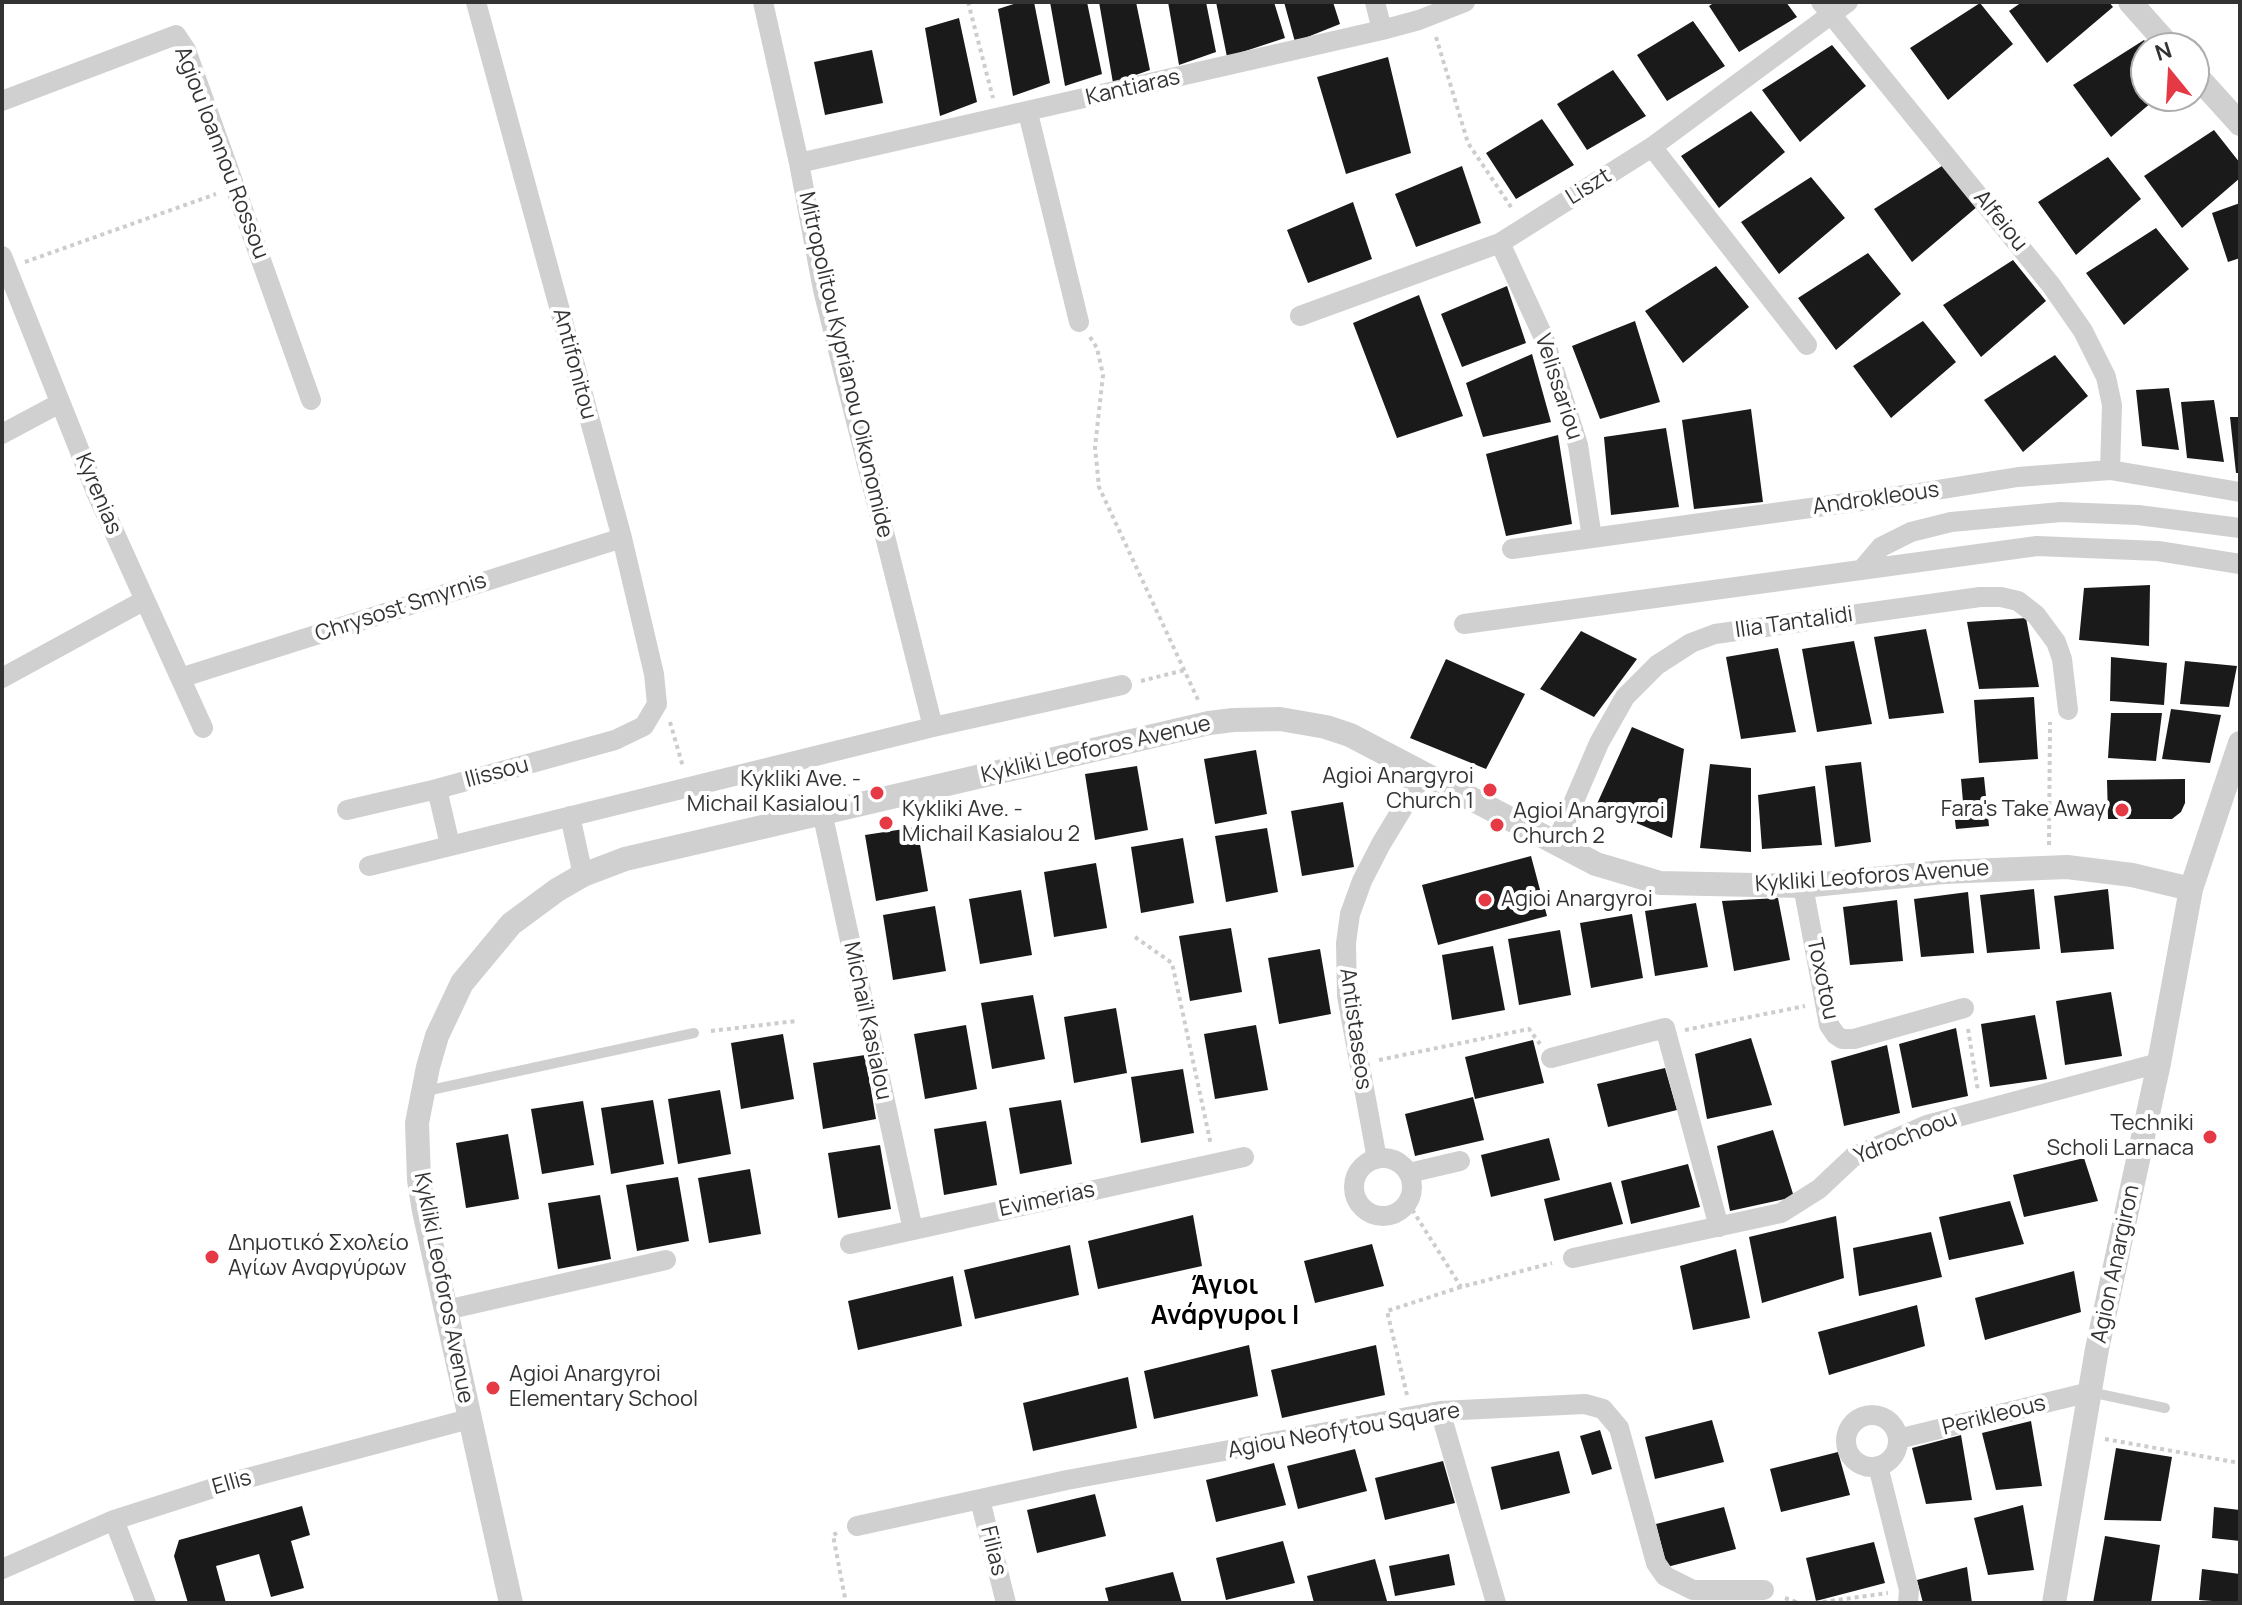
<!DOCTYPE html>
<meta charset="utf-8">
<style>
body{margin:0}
#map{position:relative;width:2242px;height:1605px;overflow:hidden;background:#fff;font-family:Manrope,sans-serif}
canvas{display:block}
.frame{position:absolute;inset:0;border:4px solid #333;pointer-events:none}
.north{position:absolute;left:2130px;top:32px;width:80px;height:80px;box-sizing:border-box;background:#fff;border:2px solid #adadad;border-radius:50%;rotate:342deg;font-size:22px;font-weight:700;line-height:32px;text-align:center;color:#333}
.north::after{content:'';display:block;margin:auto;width:28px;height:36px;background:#e63946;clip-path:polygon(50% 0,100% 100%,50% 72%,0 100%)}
</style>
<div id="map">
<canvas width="2242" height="1605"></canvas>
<div class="frame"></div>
<div class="north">N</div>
</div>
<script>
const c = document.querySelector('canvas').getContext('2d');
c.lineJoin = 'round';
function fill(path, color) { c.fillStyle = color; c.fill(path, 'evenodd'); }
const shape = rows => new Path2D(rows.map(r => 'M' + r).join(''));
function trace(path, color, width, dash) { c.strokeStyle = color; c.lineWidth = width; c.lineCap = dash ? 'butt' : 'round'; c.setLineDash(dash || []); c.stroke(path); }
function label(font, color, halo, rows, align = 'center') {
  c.font = font + ' Manrope,sans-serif'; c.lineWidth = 8; c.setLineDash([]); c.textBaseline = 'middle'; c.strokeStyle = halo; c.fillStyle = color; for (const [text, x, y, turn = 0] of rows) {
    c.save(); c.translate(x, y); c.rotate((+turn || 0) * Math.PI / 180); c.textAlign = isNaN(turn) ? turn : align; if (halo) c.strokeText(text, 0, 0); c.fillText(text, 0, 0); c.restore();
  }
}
fill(shape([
 [1020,2,1034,2,1050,83,1013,96,998,9],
 [1050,2,1087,2,1102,74,1065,86],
 [1099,2,1136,2,1150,70,1113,83],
 [1168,2,1206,2,1216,52,1179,65],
 [1216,2,1274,2,1285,38,1227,57],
 [1284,2,1333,2,1340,24,1295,42],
 [1715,2,1786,2,1797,17,1739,52,1709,6],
 [2022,2,2109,2,2113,7,2047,63,2009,11],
 [1980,3,2013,44,1948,100,1910,48],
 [959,18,977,102,940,116,925,28],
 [1693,21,1725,66,1667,101,1637,55],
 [2144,40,2150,48,2146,48,2146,96,2159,96,2111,137,2073,85],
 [1832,45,1866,86,1800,142,1762,90],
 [872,50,883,103,825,115,814,62],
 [1388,57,1411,153,1346,174,1317,77],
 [1613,70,1646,116,1587,150,1557,104],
 [1751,111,1785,152,1719,208,1681,156],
 [1542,119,1574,165,1516,199,1486,153],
 [2214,130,2240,163,2240,178,2182,228,2144,176],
 [2108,157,2141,199,2076,255,2038,202],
 [1945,164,1978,206,1912,262,1874,209],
 [1462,166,1481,223,1416,247,1395,194],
 [1811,177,1845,218,1779,274,1741,222],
 [1353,202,1372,259,1308,283,1287,230],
 [2240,203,2240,258,2228,262,2212,213],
 [2156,228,2189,269,2124,325,2086,273],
 [1868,253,1901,294,1836,350,1798,298],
 [2013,260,2046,301,1981,357,1943,305],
 [1716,266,1749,307,1683,363,1645,311],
 [1507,286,1526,343,1462,367,1441,314],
 [1419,295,1463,416,1397,438,1353,323],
 [1635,321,1660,402,1600,419,1572,346],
 [1923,321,1956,362,1891,418,1853,366],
 [1532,354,1551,422,1483,437,1466,383],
 [2055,355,2088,396,2023,452,1984,400],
 [2169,388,2179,450,2142,446,2136,390],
 [2214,400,2224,462,2187,458,2181,402],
 [1751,409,1763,502,1694,509,1682,420],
 [2230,417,2240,417,2240,473,2236,473],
 [1666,428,1679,507,1611,515,1604,437],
 [1558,435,1572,524,1506,536,1486,454],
 [2150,585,2149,646,2079,640,2084,588],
 [2026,618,2039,687,1979,689,1967,622],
 [1926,629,1944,713,1889,719,1874,637],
 [1581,631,1637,659,1594,717,1540,689],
 [1854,641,1872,724,1817,732,1802,649],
 [1778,648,1796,732,1741,739,1726,657],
 [2111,657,2167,663,2164,705,2110,701],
 [1446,659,1525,694,1486,769,1410,738],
 [2185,661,2237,666,2229,707,2180,704],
 [2034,697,2038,759,1979,763,1974,700],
 [2171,709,2221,715,2210,763,2162,759],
 [2111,713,2162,713,2156,761,2108,758],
 [1632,727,1684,749,1672,838,1596,806],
 [1256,750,1267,814,1215,824,1204,759],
 [1861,762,1871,842,1835,847,1825,766],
 [1710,764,1751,768,1751,852,1700,848],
 [1137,766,1148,830,1095,840,1085,774],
 [1984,777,1989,826,1956,829,1953,803,1963,802,1961,779],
 [2185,779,2185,803,2181,812,2172,819,2108,819,2107,780],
 [1815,786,1822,845,1762,849,1758,795],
 [1343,802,1354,867,1302,876,1291,811],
 [917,827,928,891,876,901,865,835],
 [1267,828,1278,892,1226,902,1215,836],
 [1183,838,1194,903,1141,913,1131,847],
 [1531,856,1547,916,1438,945,1422,885],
 [1096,863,1107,928,1054,937,1044,872],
 [2034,889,2040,949,1987,953,1980,895],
 [2108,889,2114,949,2061,953,2054,896],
 [1021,890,1032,955,980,964,969,899],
 [1968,892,1974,953,1921,957,1914,899],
 [1778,898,1790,960,1734,971,1722,901],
 [1897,900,1903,961,1850,965,1843,907],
 [1696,903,1708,967,1655,976,1645,911],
 [935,906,946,971,893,980,883,915],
 [1632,914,1643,978,1591,988,1580,923],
 [1231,928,1242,992,1190,1001,1179,936],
 [1560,930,1571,995,1519,1005,1508,939],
 [1493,946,1505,1010,1452,1020,1442,955],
 [1320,949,1331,1014,1279,1024,1268,958],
 [2111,992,2122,1056,2065,1065,2056,1001],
 [1033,995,1045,1059,992,1069,981,1003],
 [1116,1008,1127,1073,1074,1083,1064,1017],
 [2035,1015,2047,1079,1990,1087,1981,1024],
 [966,1025,977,1089,925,1099,914,1034],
 [1256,1025,1268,1090,1215,1099,1204,1034],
 [1956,1028,1968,1096,1912,1108,1899,1044],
 [783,1034,794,1099,741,1109,731,1043],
 [1751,1038,1772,1105,1707,1119,1695,1054],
 [1533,1040,1544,1083,1475,1099,1465,1057],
 [1887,1045,1900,1113,1844,1126,1831,1061],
 [865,1055,876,1119,823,1129,813,1063],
 [1665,1068,1677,1110,1608,1127,1597,1084],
 [1183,1069,1194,1133,1141,1143,1131,1077],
 [720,1090,731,1154,678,1164,668,1099],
 [1473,1097,1484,1140,1415,1156,1405,1114],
 [653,1100,664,1164,611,1174,601,1108],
 [1061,1100,1072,1164,1020,1174,1009,1108],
 [583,1101,594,1165,542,1174,531,1109],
 [986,1121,997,1185,944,1195,934,1129],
 [1773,1130,1794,1197,1730,1211,1717,1146],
 [508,1134,519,1199,466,1208,456,1143],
 [1549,1138,1560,1180,1491,1197,1481,1155],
 [880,1145,891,1209,838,1218,828,1153],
 [2084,1158,2098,1201,2024,1217,2013,1175],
 [1688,1164,1700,1207,1631,1224,1621,1181],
 [750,1169,761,1234,709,1243,698,1178],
 [678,1177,689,1241,637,1251,626,1185],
 [1611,1182,1623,1224,1554,1241,1544,1199],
 [600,1195,611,1259,558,1269,548,1203],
 [2010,1201,2024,1244,1949,1260,1939,1217],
 [1193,1215,1202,1266,1098,1289,1088,1241],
 [1836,1216,1844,1278,1762,1303,1749,1237],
 [1931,1232,1942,1277,1859,1296,1853,1248],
 [1372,1244,1384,1286,1315,1303,1304,1261],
 [1070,1245,1079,1295,975,1319,964,1270],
 [1736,1249,1750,1318,1693,1330,1680,1266],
 [2074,1271,2081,1312,1985,1340,1975,1298],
 [953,1276,962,1326,858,1350,848,1301],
 [1917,1305,1925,1346,1829,1375,1818,1332],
 [1249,1345,1258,1396,1154,1419,1144,1371],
 [1376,1345,1385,1395,1282,1418,1271,1370],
 [1128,1377,1137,1428,1033,1451,1023,1403],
 [1712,1420,1724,1462,1655,1479,1645,1437],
 [2031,1421,2042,1486,1996,1490,1982,1433],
 [1600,1430,1612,1469,1592,1475,1580,1436],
 [1961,1435,1972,1500,1926,1504,1912,1448],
 [2116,1448,2172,1457,2161,1521,2104,1520],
 [1355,1449,1367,1491,1298,1509,1287,1466],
 [1559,1451,1570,1493,1501,1510,1491,1467],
 [1838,1452,1850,1495,1781,1512,1770,1469],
 [1443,1461,1455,1503,1385,1520,1375,1478],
 [1274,1463,1286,1505,1216,1522,1206,1480],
 [1095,1494,1106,1536,1037,1553,1027,1510],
 [2023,1505,2034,1570,1988,1575,1974,1518],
 [302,1506,310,1535,291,1541,304,1588,271,1597,259,1554,216,1566,226,1603,188,1603,174,1556,179,1540],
 [1724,1507,1736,1549,1667,1567,1656,1524],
 [2214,1507,2240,1510,2240,1541,2212,1538],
 [2105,1536,2160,1545,2151,1603,2093,1603],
 [1283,1541,1295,1583,1226,1600,1216,1558],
 [1874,1542,1885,1583,1816,1601,1806,1558],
 [1449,1554,1455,1585,1395,1596,1389,1566],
 [1375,1559,1387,1601,1314,1603,1307,1576],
 [1967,1567,1972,1603,1923,1603,1917,1580],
 [2202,1569,2240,1574,2240,1603,2199,1600],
 [1173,1572,1182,1603,1109,1603,1105,1588]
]), '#1a1a1a');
trace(shape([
 [968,2,993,98],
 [1436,37,1468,143,1513,210],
 [25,262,216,194],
 [1090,337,1097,348,1103,375,1095,447,1099,487,1199,702],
 [1141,681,1185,670],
 [670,722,683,767],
 [2049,845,2050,722],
 [1135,937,1172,963,1211,1145],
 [1968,1029,1978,1091],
 [1685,1030,1805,1006],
 [711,1031,796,1021],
 [1379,1060,1529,1029,1540,1044],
 [1408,1203,1461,1287,1552,1263],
 [1407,1395,1387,1311,1461,1287],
 [2105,1439,2240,1463],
 [837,1533,833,1535,846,1603],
 [1785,1598,1799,1603],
 [1815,1603,1888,1593]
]), '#cdcdcd', 4, [4, 4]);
trace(shape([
 [426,1091,694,1033],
 [2090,1392,2165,1408]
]), '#d0d0d0', 10);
trace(shape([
 [763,2,799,163,823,290,933,727],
 [1375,2,1382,30],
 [1821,2,2051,285,2083,331,2106,377,2112,405,2110,470],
 [2,101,176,35,186,50,311,400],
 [1028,113,1079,322],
 [1652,147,1807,345],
 [799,163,1382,30,1419,20,1465,2],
 [1500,243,1544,338,1578,445,1592,538],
 [2,256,96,492,203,728],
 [1300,316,1500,243,1652,147,1848,2],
 [2,434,60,403],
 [1512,549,1912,494,2018,477,2110,470,2240,492],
 [1864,567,1881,547,1911,532,1951,522,2061,512,2138,515,2240,528],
 [1464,624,2037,546,2158,551,2240,564],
 [2,678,143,601],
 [180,678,622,538],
 [437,789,450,845],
 [347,810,437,789,615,740,644,726,657,704,654,674,622,538,476,2],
 [822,812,913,1230],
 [570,816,583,875],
 [1556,843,1599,743,1625,697,1657,665,1691,643,1715,634,1980,597,2001,597,2018,601,2036,615,2056,642,2062,659,2068,710],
 [369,866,933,727,1122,685],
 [1803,886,1829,1025,1836,1035,1842,1039,1854,1039,1964,1008],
 [1551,1058,1665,1028,1719,1227],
 '1354 1187a29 29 0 1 1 58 0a29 29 0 1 1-58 0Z',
 [1377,1159,1347,996,1346,943,1350,914,1362,881,1381,844,1424,773],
 [1409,1173,1460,1161],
 [850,1244,1244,1157],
 [1573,1258,1781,1213,1819,1189,1853,1157,1927,1125,2159,1063],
 [446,1310,666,1260],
 [1440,1411,1496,1603],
 '1846 1441a26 26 0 1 1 52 0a26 26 0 1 1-52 0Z',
 [1898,1439,2090,1392],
 [1878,1466,1909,1590,1908,1603],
 [980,1500,1006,1603],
 [114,1520,146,1603],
 [857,1526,1067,1480,1440,1411,1585,1404,1603,1409,1619,1428,1656,1563,1665,1576,1693,1590,1764,1590],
 [2,1569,114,1520,229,1483,469,1419]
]), '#d0d0d0', 20);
trace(shape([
 [2130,2,2171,48],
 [2194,73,2240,124],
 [511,1603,424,1211,419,1180,417,1123,428,1067,437,1036,462,983,511,924,557,890,583,875,625,859,1209,723,1233,720,1280,719,1326,727,1350,735,1596,864,1660,883,1803,886,1944,872,2067,867,2132,875,2191,889],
 [2054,1603,2097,1349,2159,1063,2191,889,2240,743]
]), '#d0d0d0', 24);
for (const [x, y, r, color] of [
 [1490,790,8,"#e63946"],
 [877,793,8,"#e63946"],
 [2122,810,8,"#e63946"],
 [886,823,8,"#e63946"],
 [1497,825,8,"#e63946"],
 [1485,900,8,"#e63946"],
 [2210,1137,8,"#e63946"],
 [212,1257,8,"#e63946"],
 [493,1388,8,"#e63946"]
]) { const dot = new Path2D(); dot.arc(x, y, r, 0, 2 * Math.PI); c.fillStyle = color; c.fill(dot); trace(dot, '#fff', 3); }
label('22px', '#333', '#fff', [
 ["Kantiaras",1133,88,-13],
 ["Agiou Ioannou Rossou",221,153,69],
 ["Liszt",1589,187,-32],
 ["Alfeiou",2000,221,51],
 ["Antifonitou",574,364,75],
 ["Mitropolitou Kyprianou Oikonomide",845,365,77],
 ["Velissariou",1558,387,72],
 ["Kyrenias",98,494,67],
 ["Androkleous",1876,499,-8],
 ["Chrysost Smyrnis",401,608,-18],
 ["Ilia Tantalidi",1794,623,-8],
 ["Kykliki Leoforos Avenue",1096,750,-13],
 ["Ilissou",497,773,-15],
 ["Kykliki Leoforos Avenue",1872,877,-4],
 ["Toxotou",1822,979,78],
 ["Michaïl Kasialou",867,1021,78],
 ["Antistaseos",1355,1029,82],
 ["Ydrochoou",1906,1138,-22],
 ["Evimerias",1047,1200,-12],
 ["Agion Anargiron",2116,1264,-78],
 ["Kykliki Leoforos Avenue",443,1288,79],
 ["Perikleous",1994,1416,-14],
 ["Agiou Neofytou Square",1344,1431,-10],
 ["Ellis",232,1483,-16],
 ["Filias",993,1551,76]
]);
label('22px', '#333', '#fff', [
 ["Agioi Anargyroi",1474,777,"right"],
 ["Church 1",1474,802,"right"],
 ["Kykliki Ave. -",861,780,"right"],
 ["Michail Kasialou 1",861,805,"right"],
 ["Kykliki Ave. -",902,810],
 ["Michail Kasialou 2",902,835],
 ["Fara's Take Away",2106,810,"right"],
 ["Agioi Anargyroi",1513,812],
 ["Church 2",1513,837],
 ["Agioi Anargyroi",1501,900],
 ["Techniki",2194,1124,"right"],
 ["Scholi Larnaca",2194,1149,"right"],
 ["Δημοτικό Σχολείο",228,1244],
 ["Αγίων Αναργύρων",228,1269],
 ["Agioi Anargyroi",509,1375],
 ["Elementary School",509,1400]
], 'left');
label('bold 26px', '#000', '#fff', [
 ["Άγιοι",1225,1287],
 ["Ανάργυροι Ι",1225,1317]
]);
</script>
